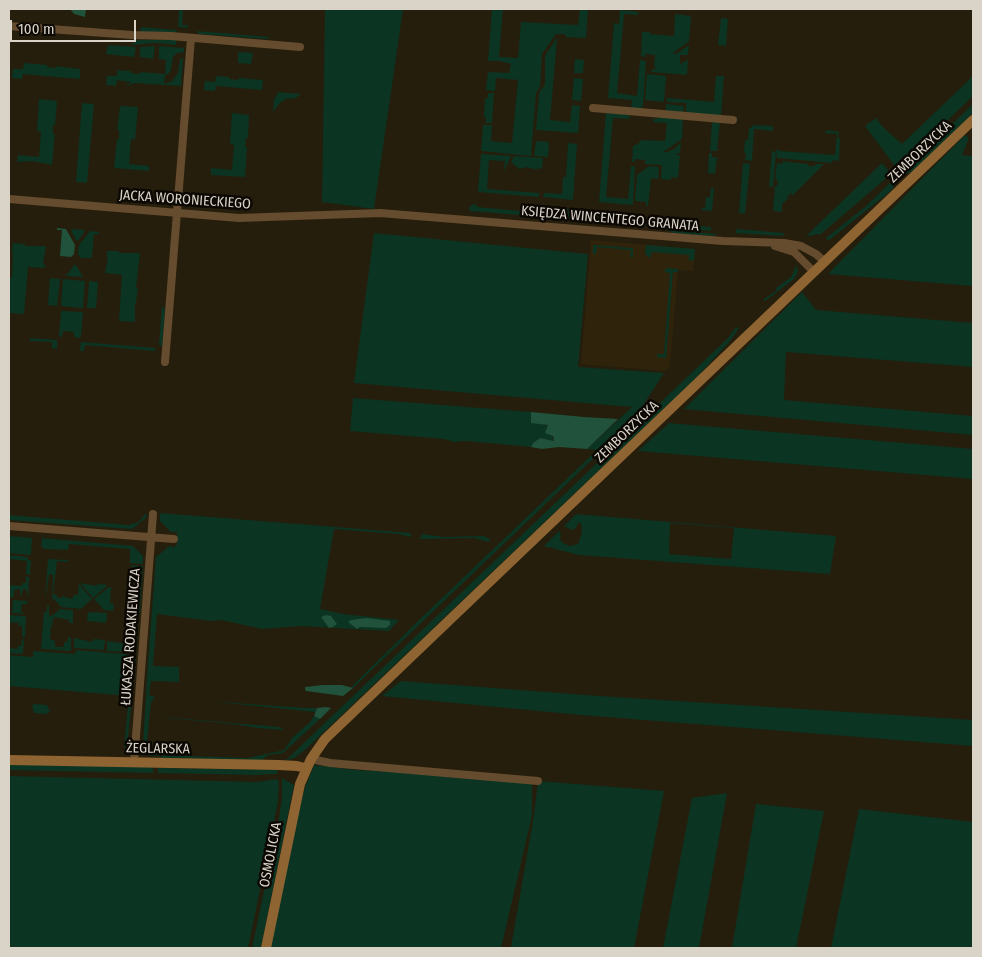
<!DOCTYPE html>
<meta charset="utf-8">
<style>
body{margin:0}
#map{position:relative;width:982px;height:957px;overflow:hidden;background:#261e0c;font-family:"Fira Sans Condensed",sans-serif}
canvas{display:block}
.frame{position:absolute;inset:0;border:10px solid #d9d3c8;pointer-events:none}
.scale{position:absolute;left:10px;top:20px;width:126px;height:22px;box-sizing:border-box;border:2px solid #d9d3c8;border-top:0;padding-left:6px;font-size:15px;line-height:18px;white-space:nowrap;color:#d9d3c8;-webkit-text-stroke:4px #0c0803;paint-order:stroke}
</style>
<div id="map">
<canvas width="982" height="957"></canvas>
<div class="frame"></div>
<div class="scale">100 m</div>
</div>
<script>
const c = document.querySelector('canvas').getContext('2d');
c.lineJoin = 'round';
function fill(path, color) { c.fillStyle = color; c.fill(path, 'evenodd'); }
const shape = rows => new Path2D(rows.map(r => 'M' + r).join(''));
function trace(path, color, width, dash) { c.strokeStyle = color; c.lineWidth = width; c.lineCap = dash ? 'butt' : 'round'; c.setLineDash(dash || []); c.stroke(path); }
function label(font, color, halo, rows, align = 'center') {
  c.font = font + ' "Fira Sans Condensed",sans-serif'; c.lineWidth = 5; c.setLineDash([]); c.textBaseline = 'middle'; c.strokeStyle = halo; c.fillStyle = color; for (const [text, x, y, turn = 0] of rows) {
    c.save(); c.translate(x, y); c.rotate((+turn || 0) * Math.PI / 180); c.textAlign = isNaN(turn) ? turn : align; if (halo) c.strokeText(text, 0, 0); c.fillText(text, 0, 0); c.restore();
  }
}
fill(shape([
 [591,240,695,249,693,271,678,270,670,366,665,371,581,364]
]), '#2f240b');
fill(shape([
 [179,9,183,9,182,25,188,25,188,28,178,27],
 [325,9,403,9,374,209,322,202],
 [492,9,503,9,499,57,518,58,521,22,578,25,580,9,588,9,586,38,566,37,565,34,556,34,542,54,540,87,536,93,531,156,481,151,483,125,492,125,491,141,512,143,518,80,496,78,495,91,486,90,488,72,509,73,511,64,499,61,488,61],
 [620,10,638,12,638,15,624,14,617,93,637,96,640,60,646,61,643,106,641,109,631,108,632,100,608,98,614,23,619,24],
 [675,14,691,16,689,41,673,53,676,54,689,45,688,55,680,55,680,64,688,60,687,75,650,72,656,67,654,66,655,55,645,54,645,57,641,56,642,32,650,32,650,34,674,36],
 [721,18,728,19,726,46,718,45],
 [141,27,176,30,177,32,140,32],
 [196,31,271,37,267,39,199,34],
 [556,39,586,41,557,39,550,120,570,122,572,105,580,106,578,133,536,130,539,93,545,84,545,56],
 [137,40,176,40,176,45,156,43,131,45],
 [108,45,136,47,134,57,106,54],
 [155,46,153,59,140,57,140,47],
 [159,46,184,48,184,52,177,53,173,57,171,70,168,74,165,75,164,84,172,81,178,73,180,59,183,58,181,86,135,83,127,86,127,84,130,84,130,82,117,80,116,86,106,85,107,76,117,76,117,70,131,71,131,73,140,74,141,72,165,74,166,60,159,59],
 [238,52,253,53,251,64,238,63],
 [575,59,584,60,583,73,574,73],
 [24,63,47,65,47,67,56,68,56,66,80,69,80,79,23,74,22,79,12,78,13,69,23,69],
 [647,74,666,76,664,102,645,100],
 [216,76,229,77,230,79,238,80,239,78,263,80,262,90,216,86,215,91,204,90,205,81,215,82],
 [716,76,724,76,721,116,686,113,686,103,667,102,667,98,714,102],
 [973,76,973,96,897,169,865,126,876,118,883,127,902,144],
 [574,78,583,79,581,101,572,100],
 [278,92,301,94,296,98,286,99,280,103,273,112,274,100],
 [488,93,494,93,492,123,486,123,486,118,484,117,485,98,488,98],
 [39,99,57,101,55,125,53,125,53,134,55,134,52,165,33,161,17,162,18,155,39,157,41,132,37,131],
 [82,103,94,104,87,183,76,182],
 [666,104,684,106,683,113,666,111],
 [973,104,973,113,914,170,909,173,901,173],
 [120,106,138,107,135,140,131,139,129,164,149,166,149,171,114,168,117,139,119,139,119,130,117,130],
 [606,112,630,114,629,119,613,118,606,197,628,199,631,166,635,166,633,205,599,202],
 [232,113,249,115,248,138,246,138,245,147,247,147,245,177,211,175,211,168,232,170,234,145,230,144],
 [658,116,683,118,682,139,663,152,667,152,674,149,681,142,680,153,676,154,680,156,678,178,671,177,671,180,661,179,662,165,645,164,645,160,635,159,635,162,632,162,633,146,638,144,641,140,665,141,667,123,653,122,653,119,657,119],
 [712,121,720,122,717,151,710,151],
 [754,125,773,126,773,131,754,129,752,161,745,160,746,153,744,153,745,140,748,140,749,129],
 [826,130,839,132,838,138,840,138,839,161,833,160,832,163,777,158,776,149,780,151,835,155,837,134,825,133],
 [965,135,969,138,962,155,973,156,973,286,828,274],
 [536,141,549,142,548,157,534,156],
 [568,143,577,144,573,200,543,197,544,193,562,194,563,177,566,177],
 [772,150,776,153,773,187,769,187],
 [709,153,712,153,712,157,717,157,715,174,708,173],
 [481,154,511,156,504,172,505,161,489,160,487,189,539,193,539,197,478,192],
 [514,156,543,158,542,169,538,168,537,170,527,167,519,169,511,162],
 [782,161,808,164,808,166,815,166,815,164,824,164,793,195,791,193,787,197,788,199,782,204,782,212,773,211,775,186,777,186,778,180,775,180,777,163,783,164],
 [743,163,750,164,745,214,739,213],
 [882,163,891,174,821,234,806,236],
 [649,166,659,167,658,179,651,178,648,206,646,206,646,202,635,201,637,175],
 [894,179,895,184,892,190,828,241,826,238,866,206],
 [711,188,714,188,712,211,701,210,702,208,705,208,706,197,710,197],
 [474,204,476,204,477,207,565,215,567,209,572,209,571,219,469,211,470,206],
 [597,217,642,221,711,227,711,231,597,221],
 [72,229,84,230,85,231,78,241,76,240,71,230],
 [736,229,784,233,783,236,736,233],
 [667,230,718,234,712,236,673,233],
 [90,231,99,232,99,234,94,234,92,258,81,258,78,254,79,245],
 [374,233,588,254,578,367,664,373,642,407,646,408,353,688,351,687,418,621,597,450,587,449,632,407,354,383],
 [13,243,25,244,25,246,46,246,43,263,45,264,44,268,28,267,24,314,9,313,10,278,12,278,13,254,12,253],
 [593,245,633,248,633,257,630,257,631,250,597,247,596,254,593,254],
 [646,245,695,249,694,260,689,261,689,255,652,252,650,258,645,254],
 [107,251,119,251,119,253,140,253,136,288,138,288,136,303,135,304,135,322,119,321,122,275,105,273,108,260,107,259],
 [797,264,798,272,794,279,764,302,764,299,777,290,776,288,791,277],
 [74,265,76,265,83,277,66,276],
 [667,268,678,269,678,272,673,272,666,358,657,357,657,354,664,354,670,273,664,272],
 [50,278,60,279,57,306,48,305],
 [63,279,85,281,83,308,61,306],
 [89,281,98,282,96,308,87,308],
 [802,292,816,310,973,323,973,367,786,352,784,400,973,416,973,435,684,409],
 [162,306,165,310,162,346,159,345],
 [61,311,83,312,81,336,79,338,74,337,74,332,63,331,62,337,59,336],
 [736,327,739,328,730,341,697,377,306,749,294,758,285,761,728,338],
 [30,338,57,340,57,349,52,348,52,342,30,341],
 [81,342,155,348,155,351,85,345,84,351,80,351],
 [353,398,531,412,532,418,548,426,554,441,540,438,533,443,531,447,466,441,454,442,444,439,350,431],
 [669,423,973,449,973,479,638,451],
 [160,513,411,533,411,537,398,534,334,529,320,609,343,614,399,620,389,631,302,626,262,629,221,620,211,621,157,614,153,666,179,667,179,682,151,681,149,695,155,697,151,702,146,751,149,754,160,755,248,758,284,750,292,738,310,722,314,716,320,719,283,753,268,755,262,760,161,758,161,756,150,756,144,752,143,747,147,677,156,557,168,547,171,545,172,548,177,545,177,532,171,532,160,521],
 [145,514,147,514,145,519,132,529,9,520,9,515,129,525,139,522],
 [576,514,836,536,830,574,579,555,544,546,559,531,561,535,560,539,563,543,570,546,578,544,582,532,581,523,578,523,576,528,572,530,564,526],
 [670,523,734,528,731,559,669,554],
 [421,534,444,537,484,536,490,539,489,542,474,538,419,539,422,536],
 [9,536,32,538,31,555,9,553],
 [42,538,133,546,143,556,143,564,130,563,130,549,69,544,68,550,44,549,41,546],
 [9,555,28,557,28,560,31,560,30,575,26,574,27,561,9,559],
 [48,559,68,560,68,562,57,561,53,594,57,595,57,598,61,598,62,596,72,599,74,595,78,595,79,584,92,599,81,609,61,607,54,599,52,599,53,576,52,574,49,575,45,601],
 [129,565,143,566,140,613,131,612,130,609,132,608,131,595,133,595,132,588,133,588,134,582,132,581,133,567],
 [26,576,29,577,28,598,26,589,23,590,20,597,20,590,18,589,15,590,13,598,9,597,9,585,22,586,22,583,26,583],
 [80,583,97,586,97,584,108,585,93,598],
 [109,587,111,587,110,603,114,604,113,611,104,610,94,599],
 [13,600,28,601,27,604,22,604,21,612,26,614,12,613],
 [45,605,49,605,49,616,53,615,60,609,73,610,73,623,69,623,69,620,54,617,50,631,52,634,50,634,50,639,55,641,55,647,64,647,64,642,67,642,68,637,71,638,71,651,41,649,44,612,47,612,47,605],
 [88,612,107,613,106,623,87,621],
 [9,615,26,616,25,637,22,637,22,626,19,626,19,623,9,622],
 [131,623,138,625,136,653,107,651,107,641,128,644,128,639,126,639,126,635,130,635],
 [74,638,92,642,93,639,105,640,104,650,74,648],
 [22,639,24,639,23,654,9,653,9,648,17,649,18,646,21,646],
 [76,650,136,655,127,748,124,747,129,696,9,686,9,655,33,657,33,651,75,654],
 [401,681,599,696,973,720,973,746,581,715,382,696],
 [208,701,304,708,317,708,315,712],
 [35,704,47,705,50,712,45,714,34,713,32,705],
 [163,717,279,727,284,730,258,728,233,724,168,718],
 [9,764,153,767,153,773,9,770],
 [314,765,356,770,532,780,532,816,501,948,268,948,304,790],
 [158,768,277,770,277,774,256,775,158,773],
 [9,776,257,782,277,779,279,782,278,802,248,948,9,948],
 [282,778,294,785,261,948,252,948,278,825,282,798],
 [538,781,664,791,634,948,511,947,534,815],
 [727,793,699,948,663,948,692,798],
 [756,804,824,811,796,948,732,948],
 [859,809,973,822,973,948,831,948]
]), '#0b3422');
fill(shape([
 [70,9,86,9,85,17,74,14],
 [57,228,66,229,75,245,74,254,71,257,60,256,62,230,57,230],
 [531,412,584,417,618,419,587,449,559,447,542,449,531,447,533,443,540,438,554,441,553,436,545,433,548,425,531,423],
 [326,615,331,616,337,624,333,627,329,628,321,617],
 [366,618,390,621,390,625,386,628,360,627,357,629,348,622,351,620],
 [322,685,342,685,353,688,343,696,306,691,305,689,305,687],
 [326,707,331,708,320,719,314,716,317,708]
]), '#21523b');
trace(shape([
 [9,26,132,35,171,36,300,47],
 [593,108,733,120],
 [9,199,239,218,380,213,723,241,784,243,801,246,816,254,825,262],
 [775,246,794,252,814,272],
 [165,362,191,38],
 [9,526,174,539],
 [311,759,330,763,538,781],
 [134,762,153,514]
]), '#664c2e', 8);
trace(shape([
 [9,760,279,765,297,766,305,768],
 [266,948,300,784,311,759,325,739,973,120]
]), '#8e6432', 10);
label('14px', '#d9d3c8', '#0c0803', [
 ["ZEMBORZYCKA",920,152,-44],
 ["JACKA WORONIECKIEGO",185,200,4],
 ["KSIĘDZA WINCENTEGO GRANATA",610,219,5],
 ["ZEMBORZYCKA",627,432,-44],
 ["ŁUKASZA RODAKIEWICZA",131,637,-86],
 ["ŻEGLARSKA",158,749,1],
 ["OSMOLICKA",271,855,-79]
]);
</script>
